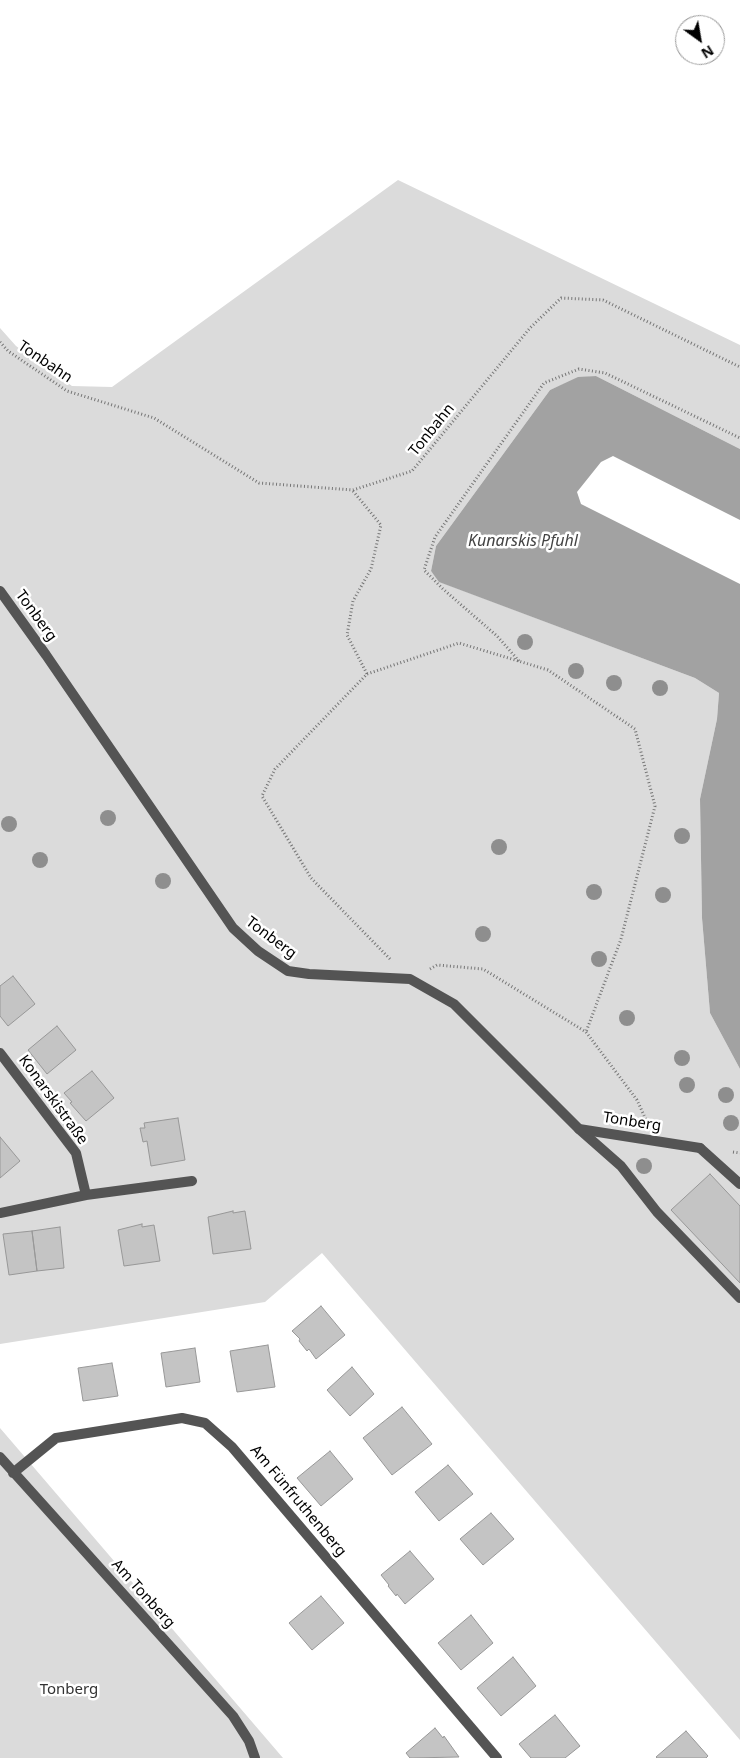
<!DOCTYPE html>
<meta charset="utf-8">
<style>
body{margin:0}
#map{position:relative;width:740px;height:1758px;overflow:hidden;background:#fff;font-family:"Noto Sans",sans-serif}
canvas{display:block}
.north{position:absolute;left:675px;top:15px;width:50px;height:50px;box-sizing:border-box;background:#fff;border:1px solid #999;border-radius:50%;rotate:148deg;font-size:14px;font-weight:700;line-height:20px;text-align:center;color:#000}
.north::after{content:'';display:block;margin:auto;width:18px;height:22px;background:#000;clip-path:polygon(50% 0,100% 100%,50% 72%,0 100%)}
</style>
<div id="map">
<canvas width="740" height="1758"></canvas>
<div class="north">N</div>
</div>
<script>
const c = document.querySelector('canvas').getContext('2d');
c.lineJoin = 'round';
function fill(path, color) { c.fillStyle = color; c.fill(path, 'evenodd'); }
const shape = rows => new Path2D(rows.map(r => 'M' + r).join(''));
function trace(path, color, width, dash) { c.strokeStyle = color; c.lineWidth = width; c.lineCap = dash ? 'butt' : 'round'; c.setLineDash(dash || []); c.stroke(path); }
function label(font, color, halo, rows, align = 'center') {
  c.font = font + ' "Noto Sans",sans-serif'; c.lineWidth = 5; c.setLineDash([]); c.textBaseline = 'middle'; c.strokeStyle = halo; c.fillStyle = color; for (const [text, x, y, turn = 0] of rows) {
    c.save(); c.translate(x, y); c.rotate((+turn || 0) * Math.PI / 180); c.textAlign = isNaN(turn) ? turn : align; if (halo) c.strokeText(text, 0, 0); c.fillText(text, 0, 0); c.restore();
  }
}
fill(shape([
 [398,180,740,345,740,449,596,376,578,378,550,390,436,546,431,571,440,582,695,678,719,693,717,719,700,799,702,918,710,1013,740,1069,740,1740,322,1253,265,1302,0,1344,0,328,16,346,72,386,112,387],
 [0,1428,283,1758,0,1758]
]), '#dbdbdb');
fill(shape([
 [596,376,740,449,740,520,613,456,601,462,577,492,581,504,740,584,740,1069,710,1013,702,918,700,799,717,719,719,693,695,678,439,582,431,571,436,546,550,390,578,377]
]), '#a2a2a2');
const building = shape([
 [13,976,35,1004,8,1026,0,1016,0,986,13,976],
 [57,1026,76,1050,47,1074,28,1050,57,1026],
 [92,1071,114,1098,86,1121,70,1103,72,1102,64,1093,92,1071],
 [178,1118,185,1160,151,1166,147,1141,143,1142,140,1128,145,1128,144,1123,178,1118],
 [0,1137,20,1161,0,1178,0,1137],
 [710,1174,740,1206,740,1283,671,1210,710,1174],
 [233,1211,233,1213,245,1211,251,1249,213,1254,208,1217,233,1211],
 [142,1224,142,1227,154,1225,160,1261,124,1266,118,1230,142,1224],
 [60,1227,64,1268,37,1271,32,1231,60,1227],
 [32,1231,37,1271,9,1275,3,1234,32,1231],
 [321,1306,345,1335,316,1359,309,1349,307,1351,299,1341,300,1339,292,1331,321,1306],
 [268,1345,275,1387,237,1392,230,1351,268,1345],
 [195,1348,200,1382,166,1387,161,1353,195,1348],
 [112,1363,118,1396,83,1401,78,1368,112,1363],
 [352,1367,374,1394,350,1416,327,1390,352,1367],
 [402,1407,432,1444,392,1475,363,1438,402,1407],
 [330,1451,353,1479,321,1506,297,1478,330,1451],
 [448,1465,473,1494,439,1521,415,1492,448,1465],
 [491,1513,514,1539,483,1565,460,1539,491,1513],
 [410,1551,434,1579,405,1604,397,1594,396,1596,388,1586,389,1585,381,1575,410,1551],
 [321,1596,344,1623,312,1650,289,1623,321,1596],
 [471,1615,493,1643,461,1670,438,1643,471,1615],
 [513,1657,536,1686,501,1716,477,1688,513,1657],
 [555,1715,580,1746,565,1758,531,1758,519,1744,555,1715],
 [435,1728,443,1738,444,1736,459,1757,410,1758,406,1753,435,1728],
 [686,1731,708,1756,706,1758,657,1758,656,1757,686,1731]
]);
fill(building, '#c4c4c4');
trace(building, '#989898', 1);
trace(shape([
 [0,342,8,351,67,391,154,418,259,483,353,490,412,471,530,328,561,298,603,300,740,367],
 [353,491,381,525,371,569,353,601,347,635,367,674],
 [519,661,497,636,443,589,424,570,435,537,544,383,579,369,605,373,740,438],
 [390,959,311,878,262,796,275,769,367,674,459,643,548,670,635,729,655,806,621,939,586,1032],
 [430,969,437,965,483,969,586,1032,637,1100,647,1122],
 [733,1152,740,1153]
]), '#767676', 3, [1, 2.5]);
trace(shape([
 [579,1129,621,1166,657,1212,740,1298],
 [700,1148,740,1184]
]), '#545454', 10);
trace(shape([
 [0,591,46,655,233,928,258,951,288,971,309,974,410,979,454,1004,579,1129,700,1148],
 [0,1053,76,1153,86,1195],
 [0,1213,86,1195,192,1181],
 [0,1457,233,1716,249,1741,255,1758],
 [13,1473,56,1438,182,1418,205,1423,232,1447,497,1758]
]), '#545454', 10);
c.fillStyle = '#8e8e8e';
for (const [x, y] of [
 [525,642],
 [576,671],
 [614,683],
 [660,688],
 [108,818],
 [9,824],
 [682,836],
 [499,847],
 [40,860],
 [163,881],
 [594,892],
 [663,895],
 [483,934],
 [599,959],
 [627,1018],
 [682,1058],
 [687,1085],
 [726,1095],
 [731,1123],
 [644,1166]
]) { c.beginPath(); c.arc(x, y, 8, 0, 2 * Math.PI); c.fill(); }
label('15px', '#000', '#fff', [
 ["Tonbahn",45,362,34],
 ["Tonbahn",432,430,-51],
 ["Tonberg",36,616,54],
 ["Tonberg",271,938,37],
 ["Konarskistraße",53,1100,54],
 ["Tonberg",632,1122,9],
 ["Am Fünfruthenberg",298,1501,50],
 ["Am Tonberg",143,1594,48]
]);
label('15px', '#323232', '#fff', [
 ["Tonberg",69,1690]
]);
label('italic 16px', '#434343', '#fff', [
 ["Kunarskis Pfuhl",523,541]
]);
</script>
